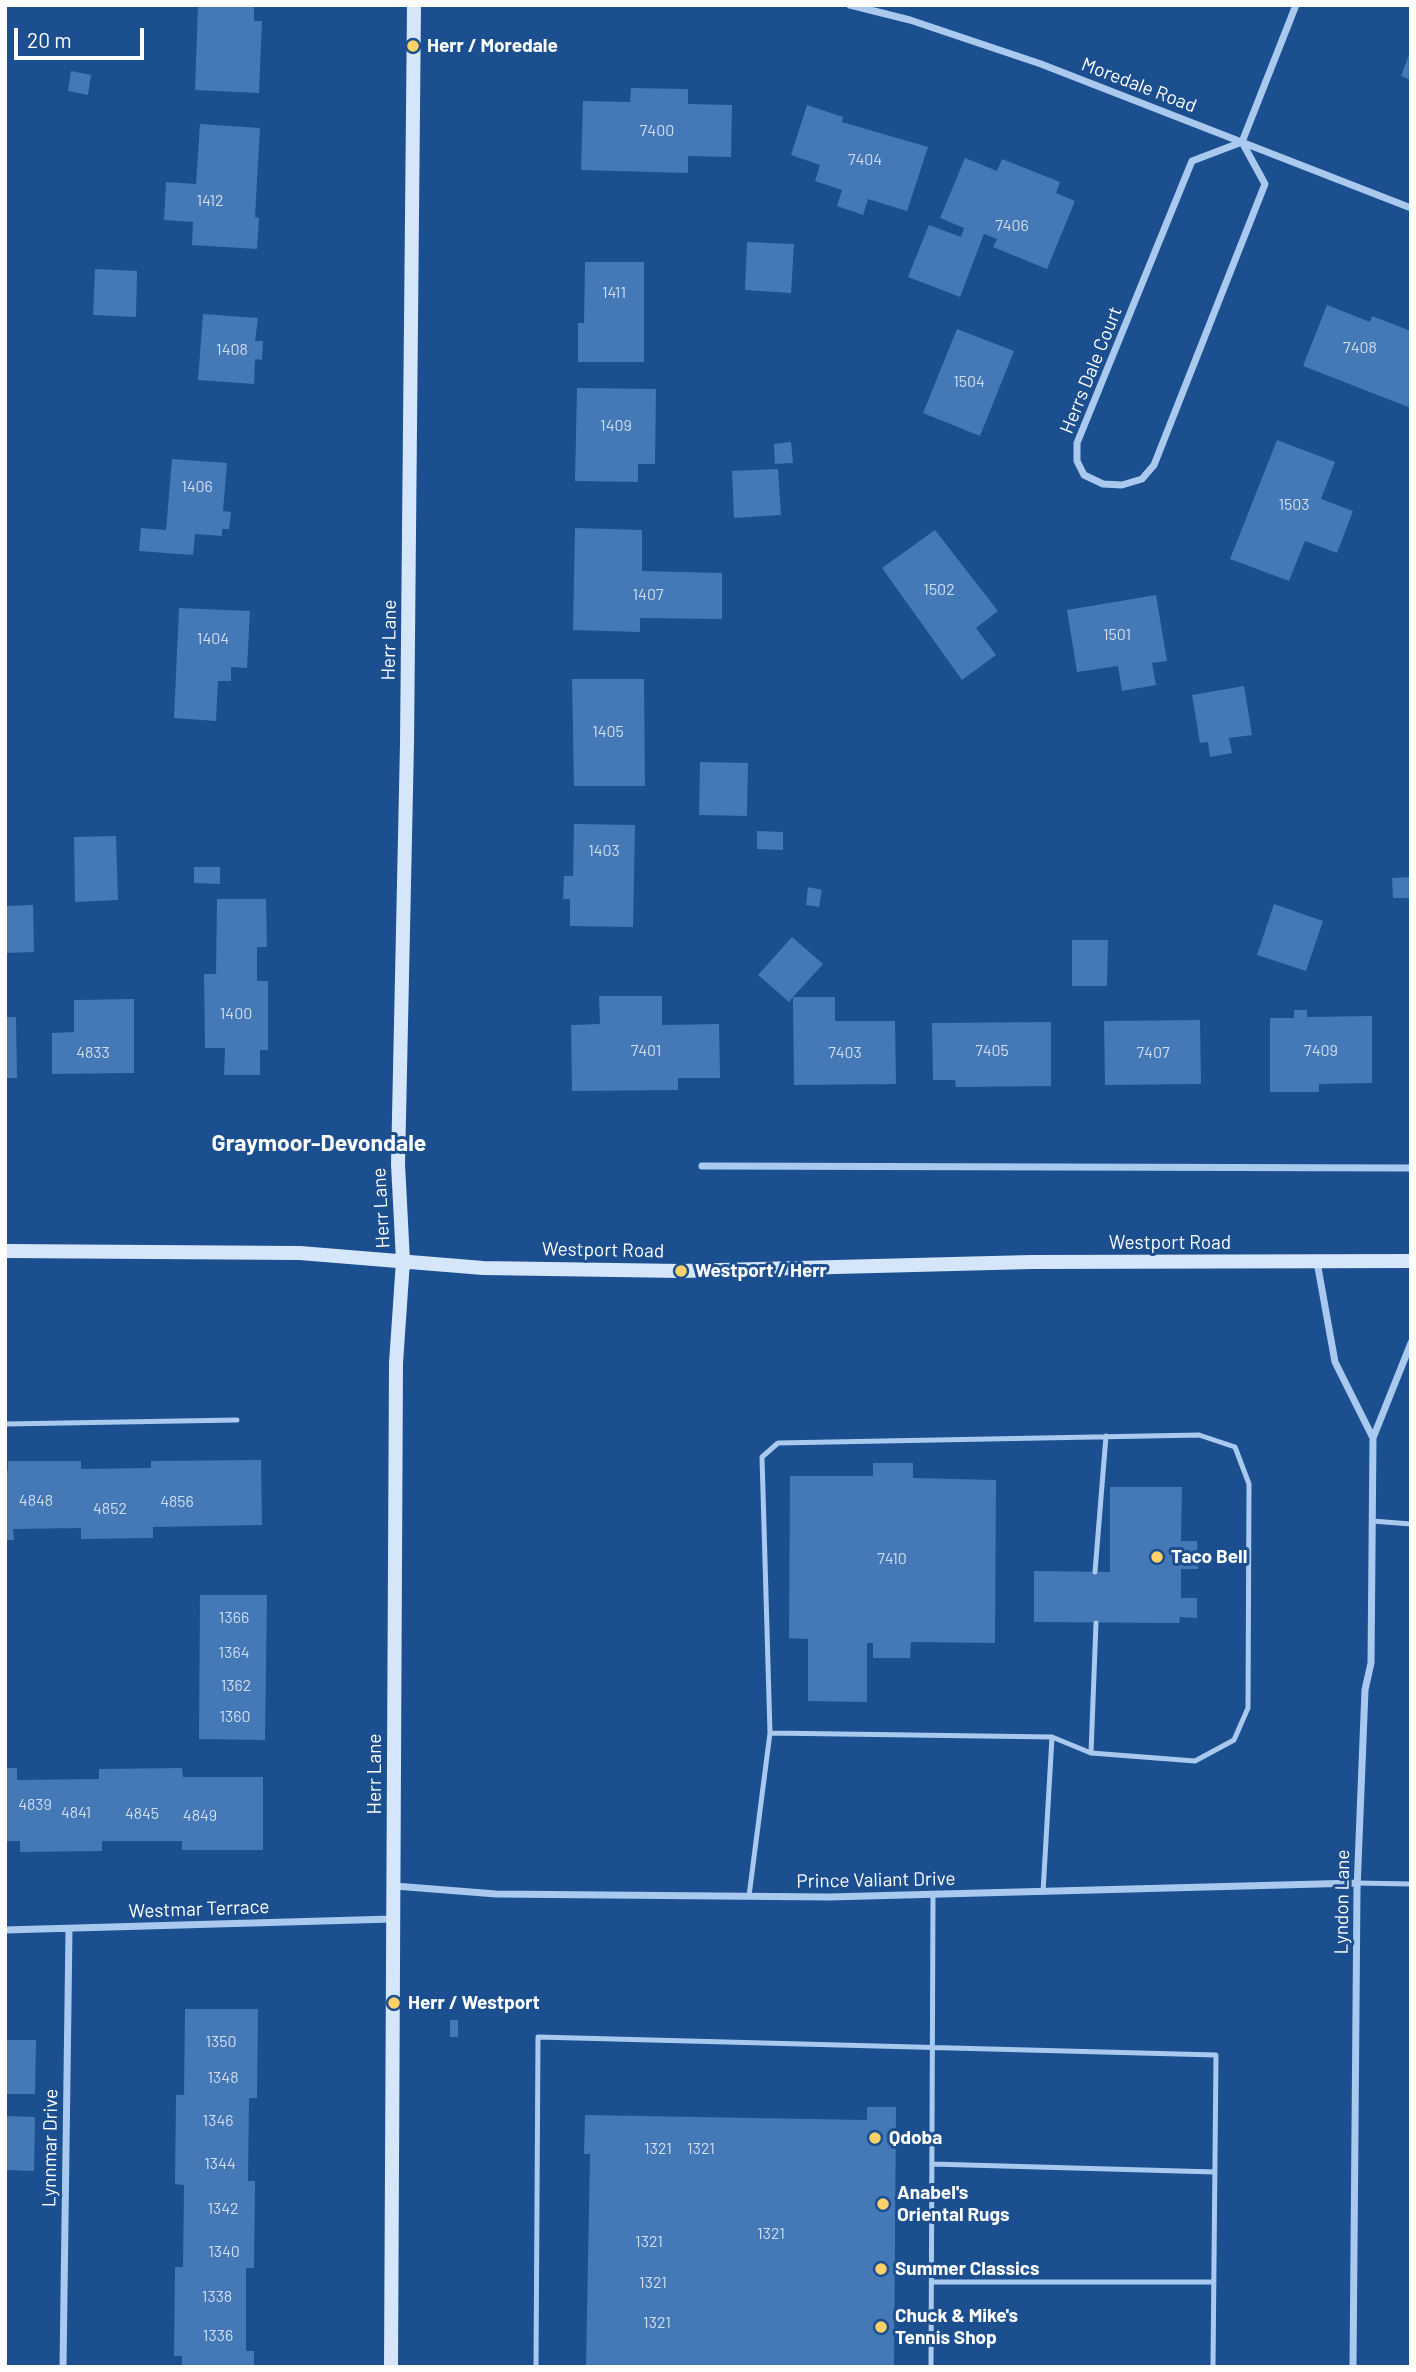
<!DOCTYPE html>
<style>
body{margin:0}
#map{position:relative;width:1416px;height:2372px;overflow:hidden;background:#1b4f8f;font-family:Barlow,sans-serif}
canvas{display:block}
.frame{position:absolute;inset:0;border:7px solid #fff;pointer-events:none}
.scale{position:absolute;left:14px;top:28px;width:130px;height:32px;box-sizing:border-box;border:4px solid #fff;border-top:0;padding-left:9px;font-size:21px;line-height:24px;white-space:nowrap;color:#fff;-webkit-text-stroke:5px #1b4f8f;paint-order:stroke}
</style>
<div id="map">
<canvas width="1416" height="2372"></canvas>
<div class="frame"></div>
<div class="scale">20 m</div>
</div>
<script>
const c = document.querySelector('canvas').getContext('2d');
c.lineJoin = 'round';
function fill(path, color) { c.fillStyle = color; c.fill(path, 'evenodd'); }
const shape = rows => new Path2D(rows.map(r => 'M' + r).join(''));
function trace(path, color, width, dash) { c.strokeStyle = color; c.lineWidth = width; c.lineCap = dash ? 'butt' : 'round'; c.setLineDash(dash || []); c.stroke(path); }
function label(font, color, halo, rows, align = 'center') {
  c.font = font + ' Barlow,sans-serif'; c.lineWidth = 6; c.setLineDash([]); c.textBaseline = 'middle'; c.strokeStyle = halo; c.fillStyle = color; for (const [text, x, y, turn = 0] of rows) {
    c.save(); c.translate(x, y); c.rotate((+turn || 0) * Math.PI / 180); c.textAlign = isNaN(turn) ? turn : align; if (halo) c.strokeText(text, 0, 0); c.fillText(text, 0, 0); c.restore();
  }
}
fill(shape([
 [198,5,254,5,254,21,262,21,259,93,195,90],
 [1411,50,1411,80,1401,76],
 [71,71,91,75,88,95,68,91],
 [631,88,688,89,688,104,732,105,731,157,688,156,688,173,581,170,583,101,630,102],
 [807,105,843,117,842,122,928,147,907,211,868,199,863,215,837,206,842,190,815,181,820,165,791,155],
 [200,124,260,128,255,217,259,218,257,249,192,245,193,222,164,220,166,182,196,184],
 [965,158,997,171,1002,159,1060,182,1056,193,1075,201,1047,269,993,247,997,239,984,234,960,297,908,277,929,225,961,237,964,228,940,218],
 [747,242,794,244,791,293,745,290],
 [585,262,644,262,644,362,578,362,578,323,584,323],
 [95,269,137,271,136,317,93,315],
 [1327,305,1370,322,1372,316,1411,331,1411,408,1303,366],
 [203,314,258,318,255,341,263,341,262,360,255,359,254,384,198,380],
 [957,329,1014,351,980,436,923,413],
 [577,388,656,389,655,464,638,464,638,482,575,481],
 [1277,440,1335,462,1321,499,1353,511,1337,553,1305,541,1289,581,1230,559],
 [791,442,793,463,775,464,774,444],
 [172,459,227,463,223,511,231,512,229,529,222,529,222,536,195,534,193,555,139,551,141,528,166,530],
 [778,469,781,515,734,518,732,471],
 [575,528,642,530,642,571,722,573,722,619,640,618,640,632,573,630],
 [935,530,998,611,976,628,996,655,962,680,882,568],
 [1156,595,1167,661,1152,663,1156,685,1122,691,1118,666,1077,672,1067,610],
 [179,608,250,611,247,668,231,667,231,681,218,681,216,721,174,718],
 [572,679,644,679,645,786,574,786],
 [1244,686,1252,735,1229,738,1232,753,1210,757,1208,742,1200,743,1192,695],
 [700,762,748,763,747,816,699,815],
 [574,824,635,825,633,927,570,926,570,899,563,899,564,876,573,876],
 [757,831,783,832,783,850,757,849],
 [116,836,118,900,75,902,74,837],
 [194,867,220,867,220,884,194,883],
 [1411,877,1411,898,1393,898,1392,878],
 [808,887,822,890,819,907,806,905],
 [217,899,266,899,267,947,257,947,257,981,268,981,268,1050,260,1050,260,1075,224,1075,225,1048,205,1048,204,974,216,974],
 [1274,904,1323,921,1306,971,1257,955],
 [33,905,34,952,5,953,5,906],
 [792,937,823,964,793,997,835,997,835,1021,895,1021,896,1084,794,1085,793,997,789,1002,758,975],
 [1072,940,1108,940,1107,986,1072,986],
 [599,996,662,996,662,1025,719,1024,720,1078,678,1078,678,1090,572,1091,571,1025,600,1024],
 [134,999,134,1073,52,1074,52,1033,74,1032,74,1000],
 [1294,1010,1307,1010,1307,1017,1372,1016,1372,1083,1319,1084,1319,1092,1270,1092,1270,1018,1294,1018],
 [5,1017,16,1017,17,1078,5,1078],
 [1200,1020,1201,1084,1105,1085,1104,1021],
 [1051,1022,1051,1086,956,1087,955,1080,933,1080,932,1023],
 [261,1460,262,1525,153,1527,153,1538,81,1539,81,1528,13,1529,14,1540,5,1540,5,1471,8,1471,8,1461,81,1461,81,1469,151,1468,151,1461],
 [873,1463,913,1463,913,1478,996,1480,995,1643,911,1642,910,1658,873,1658,873,1643,867,1643,867,1702,808,1701,808,1639,789,1638,790,1476,873,1476],
 [1110,1487,1182,1487,1181,1541,1197,1541,1198,1569,1181,1569,1181,1598,1197,1598,1197,1618,1180,1617,1179,1623,1034,1622,1034,1571,1110,1572],
 [200,1595,267,1595,265,1740,199,1739],
 [5,1768,17,1768,17,1780,99,1779,99,1769,182,1768,183,1777,263,1777,263,1850,182,1850,182,1841,102,1841,102,1851,20,1852,20,1841,5,1841],
 [185,2009,258,2009,257,2098,249,2098,248,2181,255,2181,254,2268,246,2268,246,2351,254,2351,254,2367,182,2367,182,2356,174,2356,175,2267,183,2267,184,2185,175,2184,176,2095,184,2095],
 [450,2020,458,2020,458,2037,450,2037],
 [5,2040,36,2040,35,2094,5,2094],
 [867,2107,896,2107,894,2367,586,2367,590,2154,584,2154,585,2115,867,2120],
 [5,2116,35,2117,34,2171,5,2170]
]), '#4478b7');
trace(shape([
 [5,1424,237,1420],
 [1199,1435,1235,1447,1249,1484,1248,1708,1234,1740,1195,1761,1091,1753,1052,1737,770,1733,762,1457,778,1443,1199,1435],
 [1372,1521,1411,1524],
 [1095,1572,1106,1436],
 [1091,1753,1096,1623],
 [1357,1883,1411,1884],
 [1043,1892,1052,1737],
 [749,1896,770,1733],
 [932,2164,1215,2172],
 [932,2282,1214,2282],
 [536,2367,538,2037,1216,2055,1213,2367],
 [931,2367,933,1895]
]), '#a9c9ee', 5);
trace(shape([
 [850,5,910,20,1041,64,1411,208],
 [1242,142,1265,184,1154,465,1142,479,1122,485,1103,484,1084,475,1077,461,1077,443,1192,161,1242,142],
 [1242,142,1296,5],
 [702,1166,1411,1168],
 [1317,1262,1335,1362,1373,1438],
 [395,1886,496,1894,829,1897,1357,1883],
 [5,1930,393,1919],
 [63,2367,69,1930],
 [1353,2367,1357,1890,1365,1690,1371,1663,1373,1438,1411,1343]
]), '#a9c9ee', 7);
trace(shape([
 [5,1251,300,1253,483,1268,681,1271,1031,1262,1411,1261],
 [391,2367,396,1363,403,1261,398,1164,407,743,414,5]
]), '#d6e6fa', 14);
for (const [x, y, r, color] of [
 [413,46,7,"#ffd166"],
 [681,1271,7,"#ffd166"],
 [1157,1557,7,"#ffd166"],
 [394,2003,7,"#ffd166"],
 [875,2138,7,"#ffd166"],
 [883,2204,7,"#ffd166"],
 [881,2269,7,"#ffd166"],
 [881,2327,7,"#ffd166"]
]) { const dot = new Path2D(); dot.arc(x, y, r, 0, 2 * Math.PI); c.fillStyle = color; c.fill(dot); trace(dot, '#1b4f8f', 2.5); }
label('16px', '#d0dded', null, [
 ["7400",657,131],
 ["7404",865,160],
 ["1412",210,201],
 ["7406",1012,226],
 ["1411",614,293],
 ["7408",1360,348],
 ["1408",232,350],
 ["1504",969,382],
 ["1409",616,426],
 ["1406",197,487],
 ["1503",1294,505],
 ["1502",939,590],
 ["1407",648,595],
 ["1501",1117,635],
 ["1404",213,639],
 ["1405",608,732],
 ["1403",604,851],
 ["1400",236,1014],
 ["7401",646,1051],
 ["7405",992,1051],
 ["7409",1321,1051],
 ["4833",93,1053],
 ["7403",845,1053],
 ["7407",1153,1053],
 ["4848",36,1501],
 ["4856",177,1502],
 ["4852",110,1509],
 ["7410",892,1559],
 ["1366",234,1618],
 ["1364",234,1653],
 ["1362",236,1686],
 ["1360",235,1717],
 ["4839",35,1805],
 ["4841",76,1813],
 ["4845",142,1814],
 ["4849",200,1816],
 ["1350",221,2042],
 ["1348",223,2078],
 ["1346",218,2121],
 ["1321",658,2149],
 ["1321",701,2149],
 ["1344",220,2164],
 ["1342",223,2209],
 ["1321",771,2234],
 ["1321",649,2242],
 ["1340",224,2252],
 ["1321",653,2283],
 ["1338",217,2297],
 ["1321",657,2323],
 ["1336",218,2336]
]);
label('bold 19px', '#fff', '#1b4f8f', [
 ["Herr / Moredale",427,46],
 ["Westport / Herr",695,1271],
 ["Taco Bell",1171,1557],
 ["Herr / Westport",408,2003],
 ["Qdoba",889,2138],
 ["Anabel's",897,2193],
 ["Oriental Rugs",897,2215],
 ["Summer Classics",895,2269],
 ["Chuck & Mike's",895,2316],
 ["Tennis Shop",895,2338]
], 'left');
label('19px', '#fff', '#1b4f8f', [
 ["Moredale Road",1139,85,21],
 ["Herrs Dale Court",1091,370,-68],
 ["Herr Lane",389,640,-89],
 ["Herr Lane",381,1208,-93],
 ["Westport Road",1170,1243],
 ["Westport Road",603,1250,1],
 ["Herr Lane",375,1774,-90],
 ["Prince Valiant Drive",876,1880,-1],
 ["Lyndon Lane",1342,1902,-89],
 ["Westmar Terrace",199,1909,-2],
 ["Lynnmar Drive",50,2148,-89]
]);
label('bold 23px', '#fff', '#1b4f8f', [
 ["Graymoor-Devondale",319,1143]
]);
</script>
